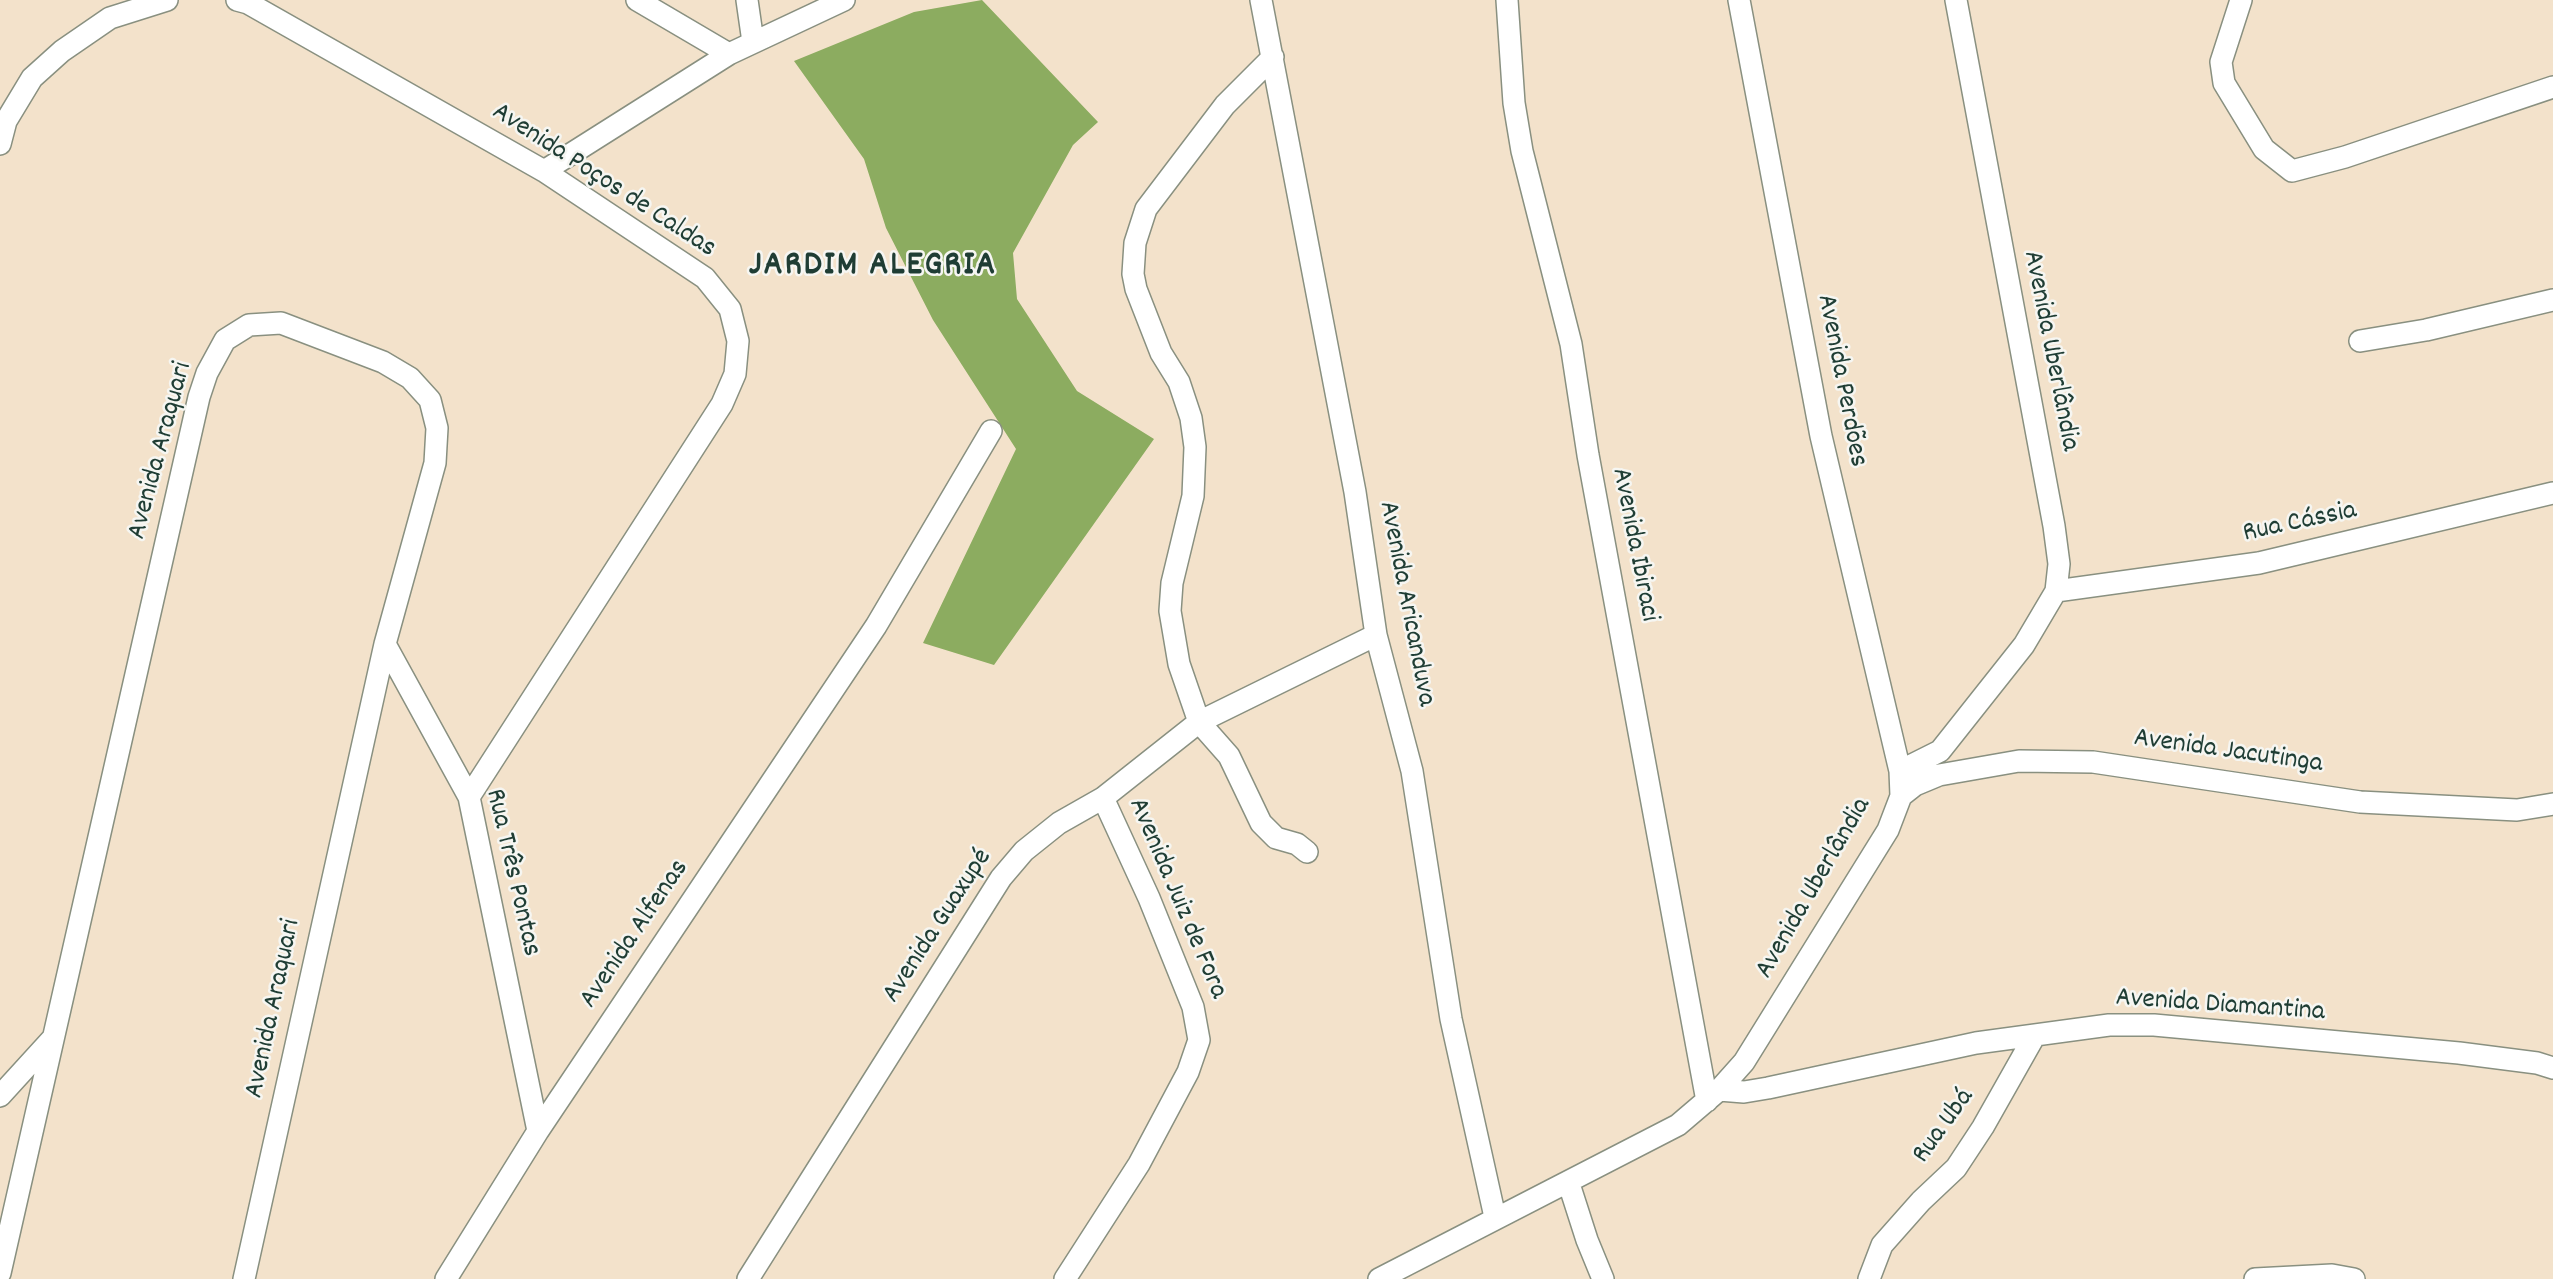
<!DOCTYPE html>
<meta charset="utf-8">
<style>
body{margin:0}
canvas{display:block;background:#f3e2cb}
</style>
<canvas width="2553" height="1279"></canvas>
<script>
const c = document.querySelector('canvas').getContext('2d');
c.lineJoin = 'round';
function fill(path, color) { c.fillStyle = color; c.fill(path, 'evenodd'); }
const shape = rows => new Path2D(rows.map(r => 'M' + r).join(''));
function trace(path, color, width, dash) { c.strokeStyle = color; c.lineWidth = width; c.lineCap = dash ? 'butt' : 'round'; c.setLineDash(dash || []); c.stroke(path); }
function label(font, color, halo, rows, align = 'center') {
  c.font = font + ' Dekko,sans-serif'; c.lineWidth = 5; c.setLineDash([]); c.textBaseline = 'middle'; c.strokeStyle = halo; c.fillStyle = color; for (const [text, x, y, turn = 0] of rows) {
    c.save(); c.translate(x, y); c.rotate((+turn || 0) * Math.PI / 180); c.textAlign = isNaN(turn) ? turn : align; if (halo) c.strokeText(text, 0, 0); c.fillText(text, 0, 0); c.restore();
  }
}
fill(shape([
 [982,0,1098,122,1073,145,1013,253,1017,299,1077,391,1154,439,994,665,923,643,1016,449,933,320,886,228,864,159,794,61,914,12]
]), '#8cac60');
const minor = shape([
 [237,0,248,3,544,171,705,278,730,309,738,341,735,374,722,404,469,797],
 [637,0,729,54],
 [747,0,753,42],
 [1261,0,1355,492,1376,635,1412,771,1451,1019,1495,1217],
 [1507,0,1514,103,1522,151,1571,344,1588,455,1707,1101],
 [1739,0,1821,436,1900,771],
 [2241,0,2221,62,2224,83,2264,149,2292,171,2345,157,2553,87],
 [1273,57,1225,105,1146,209,1135,243,1133,274,1136,289,1161,353,1179,382,1191,418,1195,447,1193,496,1172,583,1170,611,1179,664,1199,722,1229,756,1261,823,1276,838,1297,844,1307,852],
 [0,144,6,121,32,78,62,51,110,18,167,0],
 [544,171,729,54,844,0],
 [2360,341,2426,330,2553,300],
 [2056,591,2259,563,2553,493],
 [385,644,469,797,538,1131],
 [1901,796,1915,785,1939,775,2019,761,2093,762,2360,802,2517,810,2553,804],
 [1719,1090,1744,1092,1768,1088,1976,1043,2109,1025,2154,1025,2459,1053,2537,1063,2553,1068],
 [0,1096,52,1039],
 [1569,1184,1587,1240,1603,1279],
 [0,1273,199,397,207,373,225,340,249,325,281,323,383,362,410,378,430,400,437,428,435,463,385,644,244,1279],
 [446,1279,538,1131,876,626,991,431],
 [748,1279,1001,878,1024,851,1059,823,1103,798,1199,722,1376,635],
 [1065,1279,1139,1164,1188,1072,1199,1040,1193,1007,1149,898,1103,798],
 [1379,1279,1678,1125,1719,1090,1744,1062,1888,830,1901,796,1900,771,1940,751,2024,645,2056,591,2059,564,2054,526,1956,0],
 [1869,1279,1882,1245,1921,1201,1956,1168,1983,1127,2035,1035],
 [2255,1279,2332,1275,2354,1279]
]);
trace(minor, '#899080', 24);
trace(minor, '#fff', 21);
label('28px', '#1f3d34', '#f6f6f2', [
 ["Avenida Poços de Caldas",603,182,33],
 ["Avenida Uberlândia",2049,351,79],
 ["Avenida Perdões",1840,381,79],
 ["Avenida Araquari",162,451,-75],
 ["Rua Cássia",2300,524,-12],
 ["Avenida Ibiraci",1633,545,79],
 ["Avenida Aricanduva",1405,604,79],
 ["Avenida Jacutinga",2228,753,8],
 ["Rua Três Pontas",511,873,77],
 ["Avenida Uberlândia",1815,889,-60],
 ["Avenida Juiz de Fora",1176,899,67],
 ["Avenida Guaxupé",939,927,-57],
 ["Avenida Alfenas",636,935,-56],
 ["Avenida Diamantina",2220,1007,4],
 ["Avenida Araquari",275,1009,-78],
 ["Rua Ubá",1945,1127,-54]
]);
c.letterSpacing = '2px';
label('bold 35px', '#1f3d34', '#f6f6f2', [
 ["JARDIM ALEGRIA",873,268]
]);
c.letterSpacing = '0px';
</script>
